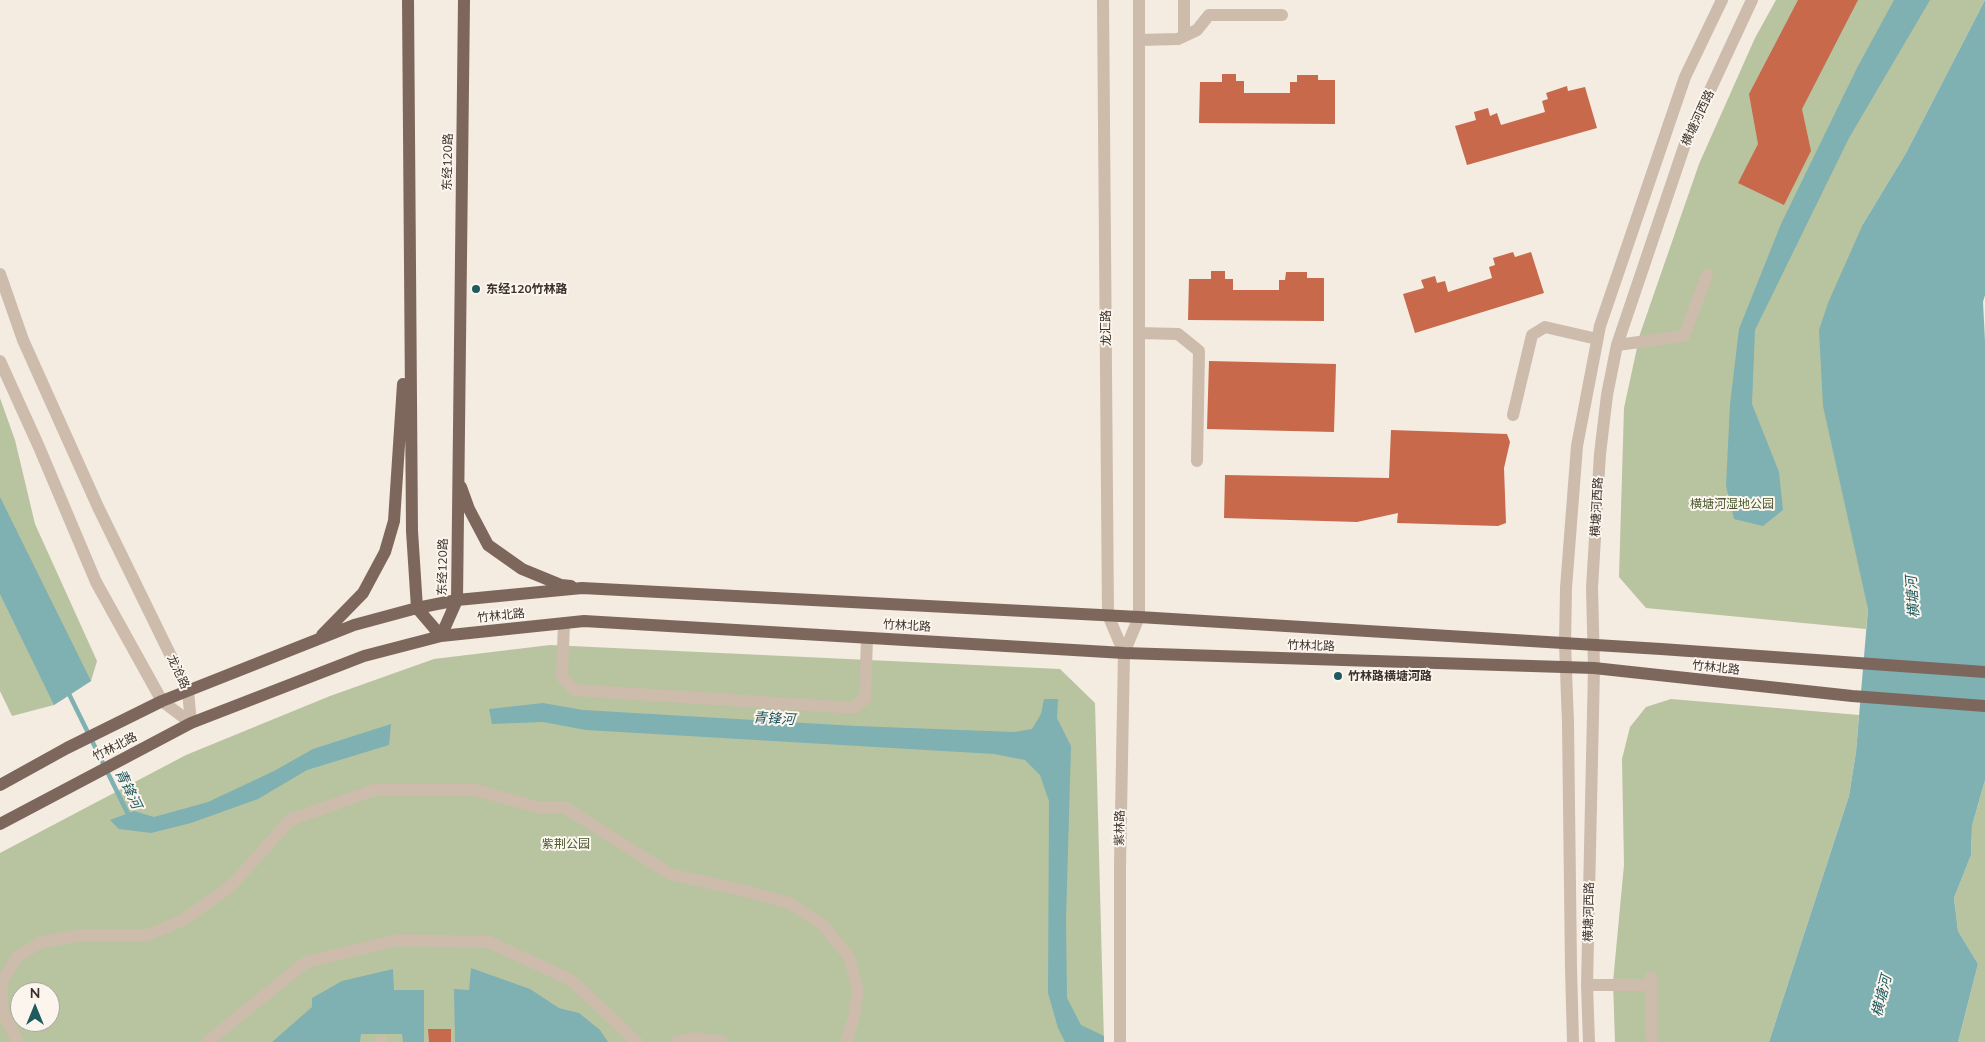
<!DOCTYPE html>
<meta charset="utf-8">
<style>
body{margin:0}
#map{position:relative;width:1985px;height:1042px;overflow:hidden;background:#f4ebe1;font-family:Mulish,sans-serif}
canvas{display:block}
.north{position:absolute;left:10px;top:982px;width:50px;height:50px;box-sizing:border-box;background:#fbf5ee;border:1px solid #aea6a0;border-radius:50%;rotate:0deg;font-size:14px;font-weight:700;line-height:20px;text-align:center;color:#3b302b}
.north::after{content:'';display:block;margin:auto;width:18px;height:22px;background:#1f5a5e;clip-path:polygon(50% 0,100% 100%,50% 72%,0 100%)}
</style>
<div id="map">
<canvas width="1985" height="1042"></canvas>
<div class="north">N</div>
</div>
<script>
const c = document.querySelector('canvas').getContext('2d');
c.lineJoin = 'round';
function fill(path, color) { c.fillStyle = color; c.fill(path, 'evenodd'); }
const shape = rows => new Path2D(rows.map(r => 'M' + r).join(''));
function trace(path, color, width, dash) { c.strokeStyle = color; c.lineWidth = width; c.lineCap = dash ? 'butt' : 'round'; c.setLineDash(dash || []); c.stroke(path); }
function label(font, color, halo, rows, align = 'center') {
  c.font = font + ' Mulish,"Noto Sans SC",sans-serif'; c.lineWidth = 4; c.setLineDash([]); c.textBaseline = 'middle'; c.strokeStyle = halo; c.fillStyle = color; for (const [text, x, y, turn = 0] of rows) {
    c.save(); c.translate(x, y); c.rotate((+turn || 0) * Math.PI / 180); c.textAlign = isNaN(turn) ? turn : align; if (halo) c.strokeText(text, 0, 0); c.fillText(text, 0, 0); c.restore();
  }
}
fill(shape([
 [1776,0,1985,0,1906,153,1863,224,1868,609,1866,629,1646,608,1619,577,1624,408,1640,334,1699,164,1755,38],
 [0,398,15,440,35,524,97,661,91,681,54,705,12,716,0,691],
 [550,645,1060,669,1095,703,1104,1042,0,1042,0,853,186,755,330,696,434,659],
 [20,992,50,992,50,1022,20,1022],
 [1671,699,1859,715,1856,752,1849,796,1769,1042,1615,1042,1613,982,1624,865,1622,759,1630,727,1646,707],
 [1985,780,1985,1042,1958,1042,1978,964,1958,931,1954,898,1971,855,1972,826]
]), '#b8c4a0');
fill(shape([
 [1894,0,1930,0,1849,138,1755,330,1752,404,1779,472,1783,510,1763,526,1734,519,1726,486,1730,404,1739,329,1781,224,1857,68],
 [1985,0,1985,295,1983,302,1985,341,1985,780,1972,826,1971,855,1954,898,1958,931,1978,964,1958,1042,1769,1042,1849,796,1856,752,1868,609,1823,406,1819,330,1828,303,1863,224,1906,153],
 [0,497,91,681,54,705,0,594],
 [1044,699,1058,699,1057,718,1071,746,1066,919,1067,998,1081,1025,1104,1036,1104,1042,1065,1042,1058,1028,1048,993,1049,801,1040,775,1025,760,994,754,586,730,543,722,492,724,489,709,543,703,583,710,856,726,1014,732,1032,729,1041,714],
 [391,724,389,745,307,770,258,799,191,823,151,833,119,829,110,820,134,811,154,817,208,802,274,771,313,749],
 [471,968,530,989,559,1008,579,1013,600,1030,608,1042,455,1042,454,989,469,990],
 [393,969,394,990,424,990,424,1042,403,1042,402,1034,361,1034,360,1042,272,1042,312,1007,312,998,342,981]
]), '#7fb0b2');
trace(shape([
 [67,690,130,818]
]), '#7fb0b2', 4.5);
fill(shape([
 [1798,0,1858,0,1802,109,1811,151,1784,205,1738,183,1758,144,1749,94],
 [1222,74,1236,74,1236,81,1244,81,1244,93,1290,93,1290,82,1297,82,1297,75,1318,75,1318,80,1335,80,1335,124,1199,123,1200,82,1222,82],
 [1567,86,1568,91,1585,87,1597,128,1467,165,1455,126,1476,120,1474,112,1488,108,1490,116,1497,113,1501,125,1545,112,1542,101,1548,99,1546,93],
 [1513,252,1515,257,1531,252,1544,293,1415,333,1403,294,1424,288,1421,280,1435,276,1437,283,1445,281,1448,292,1492,278,1489,267,1495,265,1493,258],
 [1211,271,1225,271,1225,279,1233,279,1233,290,1279,290,1279,280,1285,280,1286,272,1307,272,1307,278,1324,278,1324,321,1188,320,1189,279,1211,279],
 [1209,361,1336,364,1334,432,1207,429],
 [1391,430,1507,434,1510,442,1504,468,1506,523,1498,526,1397,523,1398,513,1357,522,1224,518,1225,475,1389,478],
 [428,1029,451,1029,451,1042,429,1042]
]), '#c8694b');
trace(shape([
 [1103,0,1108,615,1124,653],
 [1184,0,1184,36],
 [1139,40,1178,39,1197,30,1209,15,1282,15],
 [0,274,23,340,98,507,188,691,191,723],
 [1139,333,1178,334,1199,351,1197,461],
 [1617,345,1684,336,1707,275],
 [0,361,39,447,96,582,162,701,191,723],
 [1513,415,1532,335,1545,327,1597,339],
 [564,623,562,677,574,690,854,708,865,698,867,638],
 [1651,977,1652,1042],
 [1587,985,1651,985],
 [381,1041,381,1042],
 [18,1042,2,1011,2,982,17,957,41,942,82,935,148,935,183,920,230,887,290,820,374,790,475,790,540,808,564,807,670,874,741,890,789,903,822,924,849,957,858,990,854,1017,846,1042],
 [207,1042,306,962,398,940,489,942,571,980,637,1042],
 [676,1042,694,1038,722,1042],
 [1120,1042,1120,866,1124,653,1139,617,1139,0],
 [1573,1042,1571,968,1568,723,1565,644,1566,588,1577,446,1600,326,1685,77,1722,0],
 [1589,1042,1587,985,1594,668,1592,588,1600,454,1607,395,1617,345,1685,144,1752,0]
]), '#cdbbac', 12);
trace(shape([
 [408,0,412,531,417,608,441,636],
 [461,487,469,509,488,545,522,569,561,585,571,586],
 [322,635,363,593,385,552,394,521,403,384],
 [441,636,457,600,464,0],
 [0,785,67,748,162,701,354,625,417,608,457,600,582,588,1139,617,1661,649,1985,672],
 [0,824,191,723,364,656,441,636,584,621,1124,653,1594,668,1852,696,1985,706]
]), '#7d675c', 12);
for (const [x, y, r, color] of [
 [476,289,5,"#1f5a5e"],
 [1338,676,5,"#1f5a5e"]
]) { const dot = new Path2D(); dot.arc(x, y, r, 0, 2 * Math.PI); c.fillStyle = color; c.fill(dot); trace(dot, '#fbf5ee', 2); }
label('12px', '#3b302b', '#fbf5ee', [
 ["横塘河西路",1698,118,-65],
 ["东经120路",448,162,-89],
 ["龙汇路",1106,328,-90],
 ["横塘河西路",1597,507,-87],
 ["东经120路",443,567,-89],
 ["竹林北路",501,616,-6],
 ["竹林北路",907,626,3],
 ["竹林北路",1311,646,2],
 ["竹林北路",1716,668,6],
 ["龙沧路",178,672,65],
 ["竹林北路",115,747,-27],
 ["紫林路",1120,828,-89],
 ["横塘河西路",1589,912,-89]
]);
label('bold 12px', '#3b302b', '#fbf5ee', [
 ["东经120竹林路",486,289],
 ["竹林路横塘河路",1348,676]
], 'left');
label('12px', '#4a5a2e', '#fbf5ee', [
 ["横塘河湿地公园",1732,504],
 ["紫荆公园",566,844]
]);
label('italic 14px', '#1f5a5e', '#fbf5ee', [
 ["横塘河",1913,597,-94],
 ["青锋河",774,719,3],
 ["青锋河",128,789,64],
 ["横塘河",1882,996,-76]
]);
</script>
